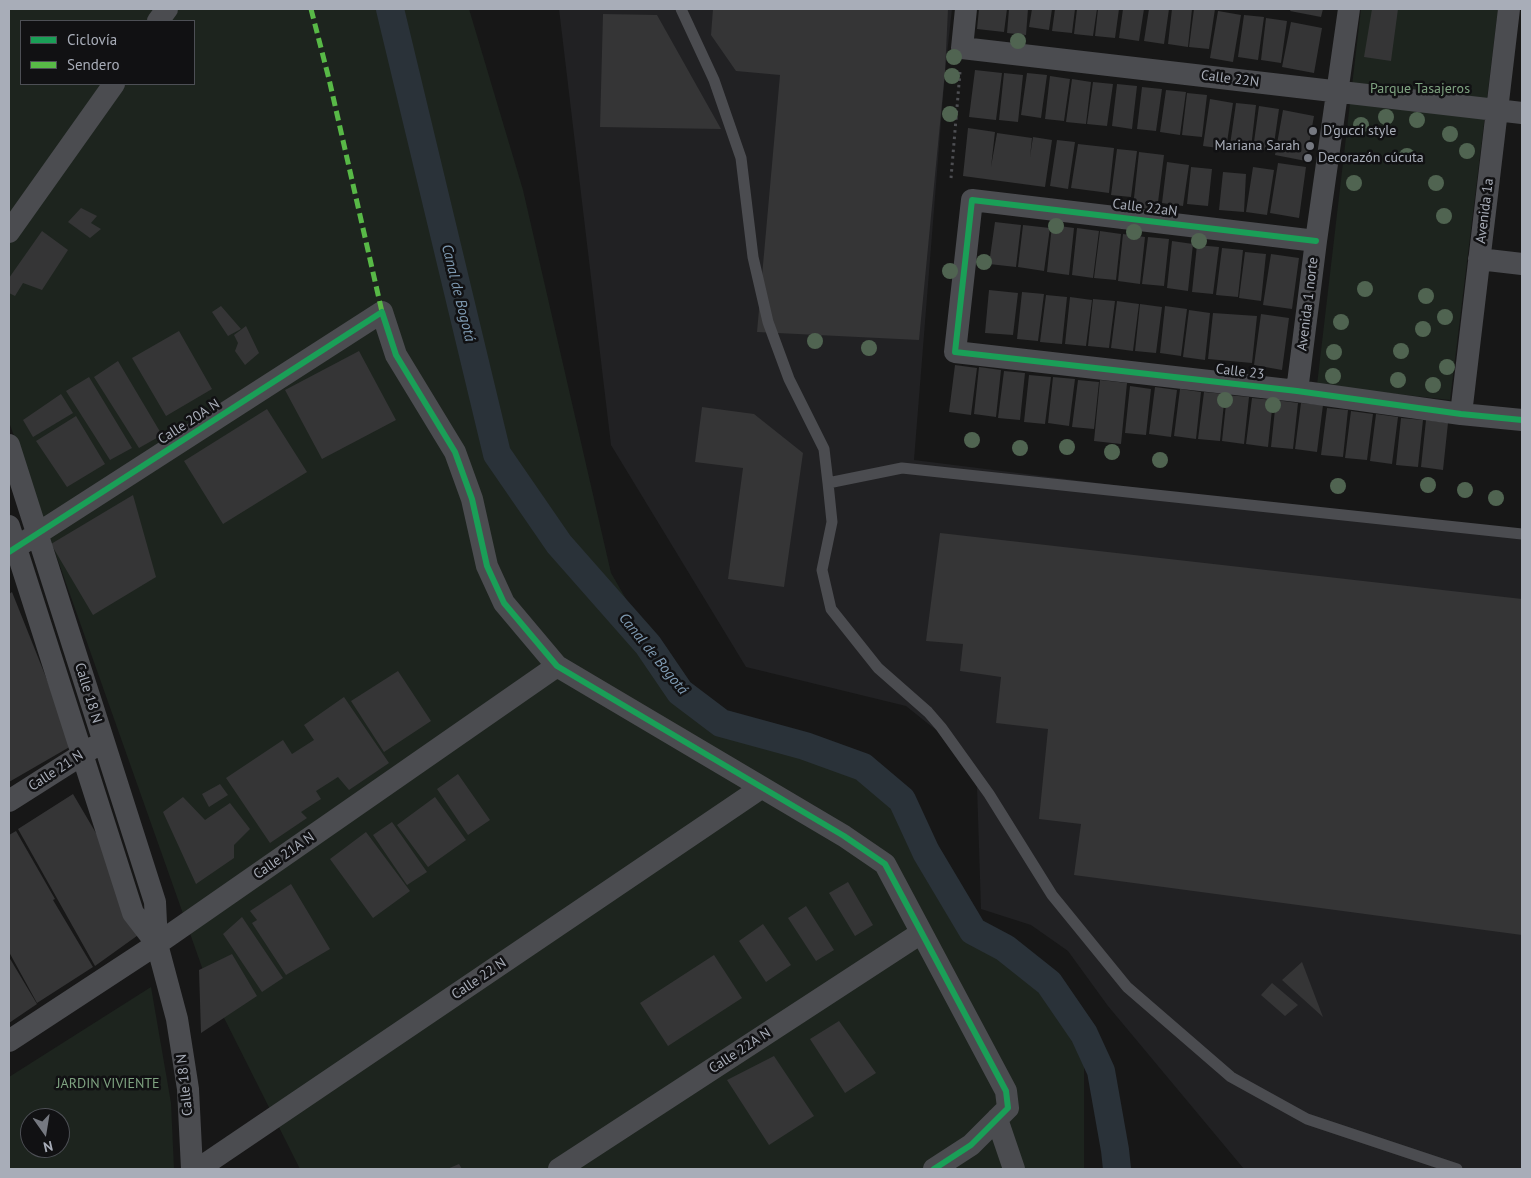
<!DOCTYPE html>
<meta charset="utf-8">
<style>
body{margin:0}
#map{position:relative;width:1531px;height:1178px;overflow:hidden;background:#171717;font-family:"PT Sans",sans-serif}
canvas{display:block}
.frame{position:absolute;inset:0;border:10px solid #a8adb8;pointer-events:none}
.legend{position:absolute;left:20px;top:20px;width:175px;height:65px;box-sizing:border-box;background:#111113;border:1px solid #4d4f55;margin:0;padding:6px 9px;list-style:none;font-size:15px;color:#a8adb8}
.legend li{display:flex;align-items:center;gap:10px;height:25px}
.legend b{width:25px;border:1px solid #4d4f55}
.north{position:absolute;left:20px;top:1108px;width:50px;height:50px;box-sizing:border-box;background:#111113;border:1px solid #4d4f55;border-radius:50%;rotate:167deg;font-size:14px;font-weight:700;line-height:20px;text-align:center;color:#a8adb8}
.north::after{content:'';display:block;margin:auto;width:18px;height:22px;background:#757880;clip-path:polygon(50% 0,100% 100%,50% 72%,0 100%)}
</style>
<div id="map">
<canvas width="1531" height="1178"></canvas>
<div class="frame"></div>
<ul class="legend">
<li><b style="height:6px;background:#1a9f57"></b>Ciclovía</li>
<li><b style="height:6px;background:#58b947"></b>Sendero</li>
</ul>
<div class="north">N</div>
</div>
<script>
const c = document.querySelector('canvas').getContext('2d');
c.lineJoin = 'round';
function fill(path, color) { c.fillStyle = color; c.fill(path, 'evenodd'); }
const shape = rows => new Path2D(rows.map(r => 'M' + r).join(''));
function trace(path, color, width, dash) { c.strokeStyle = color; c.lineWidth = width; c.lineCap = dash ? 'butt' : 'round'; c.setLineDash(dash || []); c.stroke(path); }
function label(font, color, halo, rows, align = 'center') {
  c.font = font + ' "PT Sans",sans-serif'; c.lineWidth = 5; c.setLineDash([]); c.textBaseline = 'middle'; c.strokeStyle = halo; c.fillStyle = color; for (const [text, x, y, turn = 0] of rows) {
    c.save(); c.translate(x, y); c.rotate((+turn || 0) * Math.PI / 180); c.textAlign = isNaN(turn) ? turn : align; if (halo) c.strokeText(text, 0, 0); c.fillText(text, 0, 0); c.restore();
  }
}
fill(shape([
 [559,9,952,9,945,72,914,460,1522,536,1522,1169,1244,1169,1108,1006,1068,951,1031,925,981,909,977,786,941,734,906,706,746,667,611,445]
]), '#212123');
fill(shape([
 [9,9,469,9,523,190,611,573,680,692,884,785,973,931,1084,1034,1084,1169,300,1169,210,990,9,422],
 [21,21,194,21,194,84,21,84],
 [1361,9,1498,9,1450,400,1317,385],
 [151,987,171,1103,174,1169,9,1169,9,1077],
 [30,1118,60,1118,60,1148,30,1148]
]), '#1d241e');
trace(shape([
 [390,9,497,454,559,544,648,645,680,692,721,723,805,746,863,767,902,800,926,852,973,931,1005,948,1049,983,1084,1034,1101,1071,1115,1150,1117,1169]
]), '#2a3239', 28);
fill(shape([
 [713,9,948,9,945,72,919,340,757,332,780,75,736,71,711,35],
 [979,9,1007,9,1004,32,977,29],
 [1009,9,1028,9,1026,35,1007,33],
 [1032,9,1052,9,1049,30,1029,27],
 [1055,9,1075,9,1072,33,1052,31],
 [1077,9,1097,9,1093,36,1074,34],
 [1098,9,1119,9,1115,38,1095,36],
 [1123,9,1144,9,1139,41,1119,38],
 [1149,9,1169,9,1164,44,1144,41],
 [1172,9,1192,9,1188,47,1168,44],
 [1194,9,1215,9,1209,49,1189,47],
 [1291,9,1323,9,1321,17,1290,11],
 [1372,9,1398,9,1391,61,1364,57],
 [1218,11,1241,15,1233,62,1210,58],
 [603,14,657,15,721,129,600,127],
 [1244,15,1264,17,1258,60,1238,57],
 [1266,18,1287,21,1281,63,1261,60],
 [1291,22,1322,28,1314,73,1282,67],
 [975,70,1002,73,996,120,969,117],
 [1004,73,1023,75,1018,122,999,120],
 [1027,73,1047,75,1041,118,1021,115],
 [1050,76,1070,79,1064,121,1045,119],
 [1072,79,1091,82,1086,124,1066,122],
 [1093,82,1113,84,1107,126,1087,124],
 [1117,84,1137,86,1132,129,1112,126],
 [1142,87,1162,89,1156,131,1137,129],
 [1166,90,1186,92,1180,135,1160,132],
 [1187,93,1207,95,1202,137,1182,135],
 [1210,99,1233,103,1226,149,1203,146],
 [1236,103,1256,105,1251,148,1230,145],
 [1259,106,1279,109,1273,151,1253,149],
 [1283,110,1314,116,1306,161,1275,155],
 [968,128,995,132,991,167,997,133,1032,138,1030,157,1033,137,1052,140,1045,187,963,176],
 [1057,140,1075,142,1068,189,1050,186],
 [1078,144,1114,148,1109,193,1071,188],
 [1117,149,1137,151,1131,197,1111,195],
 [1139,152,1164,155,1157,210,1133,207],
 [1167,162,1189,165,1183,206,1162,203],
 [1278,163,1306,167,1299,218,1270,213],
 [1191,167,1212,169,1208,206,1187,204],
 [1253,167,1274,170,1267,215,1246,212],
 [1223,172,1246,174,1244,212,1219,210],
 [81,208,97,216,91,223,101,229,90,238,68,222],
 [995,222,1021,225,1016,267,989,264],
 [1023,225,1050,228,1044,271,1018,267],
 [1052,225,1074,228,1069,275,1047,272],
 [1077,228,1099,231,1093,278,1072,275],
 [42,231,68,250,42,290,23,283,15,296,9,293,9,278],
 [1100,231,1121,234,1116,280,1094,278],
 [1123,234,1145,237,1140,284,1118,281],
 [1148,237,1169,239,1164,286,1142,284],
 [1172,241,1193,244,1188,291,1167,288],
 [1197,245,1219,247,1213,294,1192,292],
 [1222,248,1243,250,1238,297,1216,295],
 [1245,252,1266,254,1261,301,1239,298],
 [1271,254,1299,258,1292,309,1263,305],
 [989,290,1018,293,1013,335,985,333],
 [1022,292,1044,294,1038,341,1017,339],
 [1046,295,1067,297,1062,344,1040,342],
 [1070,297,1092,300,1086,346,1065,344],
 [1093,299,1115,301,1109,348,1088,346],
 [1117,301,1139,304,1133,351,1111,348],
 [1140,304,1162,307,1156,353,1135,351],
 [221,306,241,329,228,336,212,312],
 [1165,306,1187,309,1181,356,1160,353],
 [1189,310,1210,313,1205,360,1183,357],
 [1213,313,1257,316,1252,363,1208,359],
 [1261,314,1289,318,1282,370,1254,365],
 [246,326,259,353,245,365,235,351,238,343,234,335],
 [179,331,212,389,166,416,132,358],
 [359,351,396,420,322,459,285,390],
 [118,361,162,435,139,448,94,377],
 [955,365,977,368,971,415,949,412],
 [979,367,1001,370,996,417,974,414],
 [1004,371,1025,373,1020,420,998,418],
 [1029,375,1051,377,1045,424,1024,422],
 [89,377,132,448,110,460,66,391],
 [1053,377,1075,379,1069,426,1048,423],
 [1078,380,1099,382,1094,429,1072,427],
 [1100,380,1127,383,1121,444,1094,441],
 [1130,386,1151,389,1146,435,1125,433],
 [1155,387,1177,390,1171,437,1149,434],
 [1180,389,1201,392,1196,439,1174,436],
 [1204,392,1225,394,1220,441,1198,439],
 [61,394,73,413,33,437,23,420],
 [1227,395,1249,397,1244,444,1222,441],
 [1252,398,1273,400,1268,447,1246,444],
 [1276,400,1298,403,1293,449,1271,447],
 [1301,403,1323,405,1317,452,1295,449],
 [702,407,754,414,803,453,784,587,728,579,743,468,695,462],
 [1327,408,1348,410,1343,457,1321,455],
 [267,409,307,472,223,524,184,461],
 [1351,411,1373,414,1367,460,1345,458],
 [1376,414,1398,417,1392,464,1370,461],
 [76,416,105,464,67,487,36,441],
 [1401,418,1423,420,1418,467,1396,465],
 [1426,420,1448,423,1443,470,1421,467],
 [133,495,156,577,93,615,51,544],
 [940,533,1522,599,1522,935,1074,875,1081,824,1039,819,1048,729,996,723,1001,677,960,671,963,644,926,641],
 [12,592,73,745,9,782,9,594],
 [398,671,431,721,384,752,351,701],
 [344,697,389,763,349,790,338,777,316,791,321,799,301,812,307,818,270,843,226,778,283,740,292,754,314,740,304,725],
 [458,774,490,820,468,835,437,789],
 [220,784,228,795,209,807,202,794],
 [73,794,113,862,141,933,95,966,18,829],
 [183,797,205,820,230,803,250,829,234,845,234,858,196,884,163,812],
 [435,797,466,840,428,867,397,825],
 [392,822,427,872,407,885,373,835],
 [16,831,55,899,53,900,93,967,37,1003,9,952,9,835],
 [366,832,410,891,373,918,330,859],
 [848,882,873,925,855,936,829,893],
 [291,884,330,949,286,975,252,923,257,920,250,911],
 [806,906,834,950,816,961,788,918],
 [242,917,283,978,262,992,223,934],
 [763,924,791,965,766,982,739,941],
 [232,954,257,996,201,1033,199,970],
 [714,955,742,998,668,1046,640,1003],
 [9,957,37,1004,9,1023],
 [1302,962,1323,1017,1282,980],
 [1272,983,1298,1005,1285,1016,1261,995],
 [839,1021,876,1073,845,1093,810,1039],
 [774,1056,814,1116,769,1145,727,1080],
 [459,1164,462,1169,447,1169]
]), '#353536');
trace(shape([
 [951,178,960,72]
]), '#4d4e52', 3, [2.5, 4]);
trace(shape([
 [681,9,714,80,741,158,753,257,768,322,789,379,824,449,828,483],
 [1457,1169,1307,1119,1231,1077,1127,987,1052,895,989,794,941,727,928,712,878,668,831,609,822,570,832,522,828,483,902,468,1522,534]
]), '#4b4c50', 11);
trace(shape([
 [966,9,962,48,1522,113],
 [158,21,167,9],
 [9,232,114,84],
 [1316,241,972,200,955,352,1297,391,1461,414,1522,420],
 [1479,259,1522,264],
 [1297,391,1316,241,1349,9],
 [1461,414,1509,9],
 [9,445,155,902,157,944,177,1019,188,1089,192,1169],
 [9,526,133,913,157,944],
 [9,552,382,312,396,355,455,452,472,499,487,566,504,603,557,666,844,836,885,864,1006,1091,1008,1108,971,1145,934,1169],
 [9,801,94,747],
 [9,1041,157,944,557,666],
 [997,1119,1014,1169],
 [198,1169,761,788],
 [559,1169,921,933]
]), '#4b4c50', 22);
trace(shape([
 [311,9,329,79,382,312]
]), '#58b947', 5, [10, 5]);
trace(shape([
 [1316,241,972,200,955,352,1297,391,1461,414,1522,420],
 [9,552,382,312,396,355,455,452,472,499,487,566,504,603,557,666,844,836,885,864,1006,1091,1008,1108,971,1145,934,1169]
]), '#1a9f57', 6);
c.fillStyle = '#506451';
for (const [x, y] of [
 [1018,41],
 [954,57],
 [952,76],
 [950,114],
 [1386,117],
 [1417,120],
 [1361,125],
 [1450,134],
 [1467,151],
 [1407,156],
 [1354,183],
 [1436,183],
 [1444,216],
 [1056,226],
 [1134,232],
 [1199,241],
 [984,262],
 [950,271],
 [1365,289],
 [1426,296],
 [1445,317],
 [1341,322],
 [1423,329],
 [815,341],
 [869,348],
 [1401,351],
 [1334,352],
 [1447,367],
 [1333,376],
 [1398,380],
 [1433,385],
 [1225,400],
 [1273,405],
 [972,440],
 [1067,447],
 [1020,448],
 [1112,452],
 [1160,460],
 [1428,485],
 [1338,486],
 [1465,490],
 [1496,498]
]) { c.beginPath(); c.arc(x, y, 8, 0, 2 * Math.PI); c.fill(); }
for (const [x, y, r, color] of [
 [1313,131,5,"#757880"],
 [1310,146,5,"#757880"],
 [1308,158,5,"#757880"]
]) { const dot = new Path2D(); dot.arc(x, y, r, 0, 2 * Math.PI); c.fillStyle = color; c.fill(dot); trace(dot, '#111113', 2); }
label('14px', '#a8adb8', '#111113', [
 ["Calle 22N",1230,79,7],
 ["Calle 22aN",1145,208,7],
 ["Avenida 1a",1485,211,-83],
 ["Avenida 1 norte",1308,304,-83],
 ["Calle 23",1240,372,7],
 ["Calle 20A N",189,422,-33],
 ["Calle 18 N",88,693,73],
 ["Calle 21 N",56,771,-33],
 ["Calle 21A N",284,856,-35],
 ["Calle 22 N",479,979,-34],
 ["Calle 22A N",740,1051,-33],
 ["Calle 18 N",185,1085,-96]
]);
label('14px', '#7fa381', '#111113', [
 ["Parque Tasajeros",1420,89],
 ["JARDIN VIVIENTE",108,1084]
]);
label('14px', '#a8adb8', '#111113', [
 ["D'gucci style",1323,131],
 ["Mariana Sarah",1300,146,"right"],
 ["Decorazón cúcuta",1318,158]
], 'left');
label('italic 15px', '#7f9bb3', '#111113', [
 ["Canal de Bogotá",458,293,76],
 ["Canal de Bogotá",653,654,51]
]);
</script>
